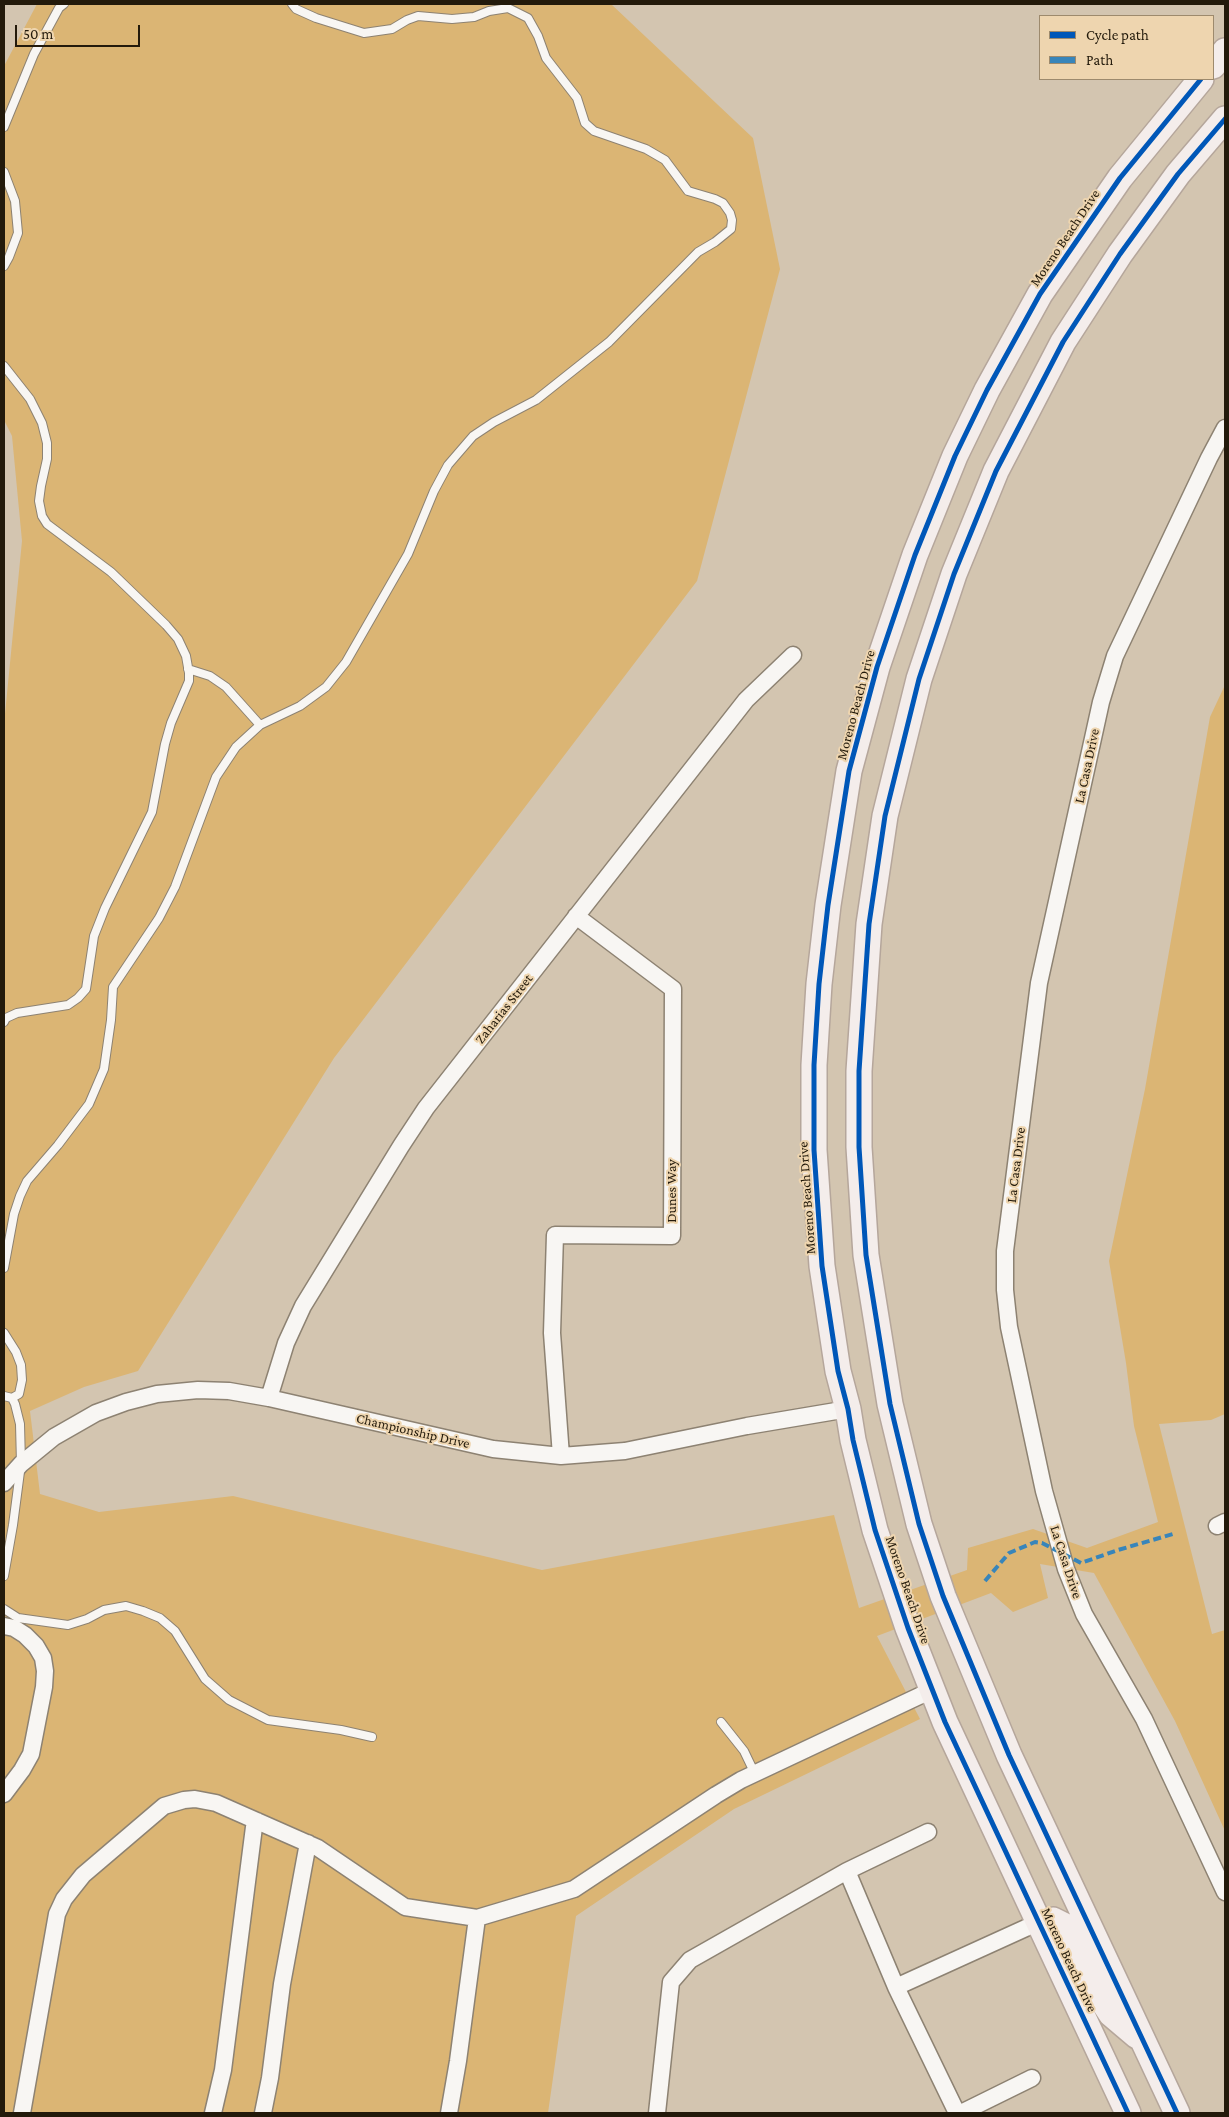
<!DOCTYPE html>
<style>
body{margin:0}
#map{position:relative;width:1229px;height:2117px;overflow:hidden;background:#d3c5b0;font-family:"Crimson Pro",serif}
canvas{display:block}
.frame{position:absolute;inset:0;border:5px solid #231a0b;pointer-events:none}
.legend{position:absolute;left:1039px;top:15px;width:175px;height:65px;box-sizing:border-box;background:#eed5af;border:1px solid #9d8a6d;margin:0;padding:6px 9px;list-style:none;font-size:15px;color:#231a0b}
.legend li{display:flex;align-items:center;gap:10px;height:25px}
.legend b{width:25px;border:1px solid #9d8a6d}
.scale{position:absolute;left:15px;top:25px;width:125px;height:22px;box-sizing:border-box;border:2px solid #231a0b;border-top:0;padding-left:6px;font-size:15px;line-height:18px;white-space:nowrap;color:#231a0b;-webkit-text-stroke:4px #eed5af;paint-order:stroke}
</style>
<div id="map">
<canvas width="1229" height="2117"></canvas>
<div class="frame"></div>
<ul class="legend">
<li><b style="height:6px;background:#0057b8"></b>Cycle path</li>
<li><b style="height:6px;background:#3885ba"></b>Path</li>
</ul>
<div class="scale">50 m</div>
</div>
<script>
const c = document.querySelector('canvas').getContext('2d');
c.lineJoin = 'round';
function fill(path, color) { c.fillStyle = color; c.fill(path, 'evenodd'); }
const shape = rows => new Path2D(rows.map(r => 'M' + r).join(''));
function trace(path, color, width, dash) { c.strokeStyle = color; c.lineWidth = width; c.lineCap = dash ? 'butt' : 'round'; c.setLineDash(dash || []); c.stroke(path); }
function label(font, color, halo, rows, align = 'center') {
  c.font = font + ' "Crimson Pro",serif'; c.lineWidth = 4; c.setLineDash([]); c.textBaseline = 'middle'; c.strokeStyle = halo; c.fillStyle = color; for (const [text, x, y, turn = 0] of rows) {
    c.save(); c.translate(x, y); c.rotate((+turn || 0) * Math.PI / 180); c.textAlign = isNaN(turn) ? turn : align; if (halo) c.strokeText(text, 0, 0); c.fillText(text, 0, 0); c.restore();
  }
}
fill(shape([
 [37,4,611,4,753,138,780,269,697,581,334,1058,138,1371,84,1387,30,1411,40,1494,99,1512,233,1496,542,1570,834,1515,859,1608,967,1570,968,1548,1033,1529,1087,1548,1158,1522,1134,1426,1126,1363,1109,1261,1145,1089,1210,717,1225,685,1225,1414,1211,1420,1159,1424,1212,1634,1225,1630,1225,1831,1175,1721,1094,1573,1040,1564,1048,1598,1013,1612,991,1593,877,1636,920,1719,734,1809,576,1916,548,2113,4,2113,4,724,22,541,12,436,4,420,4,66]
]), '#dbb574');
const lane = shape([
 [4,127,34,54,59,8,64,4],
 [4,172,15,201,18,233,9,257,4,266],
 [4,366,30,399,42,423,47,443,47,459,41,486,39,501,42,516,47,524,111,572,166,625,178,639,186,656,189,673,189,681,171,723,165,744,152,812,105,908,94,936,86,989,78,998,68,1005,17,1013,6,1018,4,1022],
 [188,669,210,676,226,687,260,725],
 [4,1268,14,1214,20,1196,27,1181,58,1145,89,1104,104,1069,111,1020,113,987,159,918,175,887,216,777,236,747,260,725,300,706,326,687,346,662,408,554,434,491,448,465,473,436,494,422,536,400,609,342,698,252,715,242,731,229,732,220,730,213,723,203,715,199,688,191,665,160,646,149,594,131,585,123,577,98,546,58,538,36,528,18,508,8,489,11,474,17,452,19,418,16,407,20,392,29,364,33,316,18,296,9,292,4],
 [4,1333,16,1352,21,1365,22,1380,19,1394,12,1398,4,1396],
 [4,1576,13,1525,21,1464,20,1424,15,1404,12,1398],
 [4,1609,18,1618,68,1625,87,1619,104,1610,126,1606,143,1611,160,1618,175,1631,205,1679,229,1700,268,1720,341,1730,372,1737],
 [721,1722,744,1751,755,1774]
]);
const street = shape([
 [1225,428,1209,458,1115,656,1101,702,1039,983,1005,1251,1005,1290,1009,1327,1044,1491,1066,1569,1084,1614,1144,1719,1225,1892],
 [269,1398,286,1343,303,1306,401,1146,426,1108,746,700,793,655],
 [561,1456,552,1333,555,1235,672,1236,673,989,576,916],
 [4,1483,21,1464,54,1437,96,1413,126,1402,157,1394,198,1390,229,1391,269,1398,493,1449,561,1456,625,1451,747,1426,848,1409],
 [1217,1526,1225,1522],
 [4,1626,14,1628,25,1635,36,1646,43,1658,45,1671,44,1687,31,1754,22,1770,4,1794],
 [847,1871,928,1832],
 [896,1987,1039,1922],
 [22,2113,57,1914,64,1899,83,1875,164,1806,184,1800,195,1799,216,1803,318,1848,405,1907,477,1918,574,1889,716,1795,741,1780,932,1690],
 [213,2113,223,2070,254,1827,257,1821],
 [263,2113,270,2078,282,1984,308,1843],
 [449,2113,458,2061,477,1918],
 [657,2113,671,1982,690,1960,847,1871,896,1987,957,2113],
 [961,2113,1032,2078]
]);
const primary = shape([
 [1213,66,1225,51],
 [1039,1922,1053,1920,1065,1926,1075,1941,1100,1997,1111,2014,1137,2036],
 [1128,2113,945,1722,908,1628,875,1530,853,1440,848,1409,838,1371,822,1266,814,1150,814,1065,819,984,828,905,849,771,877,667,915,555,955,456,987,390,1040,294,1120,178,1201,79],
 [1177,2113,1009,1755,943,1596,919,1524,890,1404,866,1255,859,1147,859,1071,869,924,885,816,919,679,954,574,996,471,1063,342,1120,254,1178,174,1225,119]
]);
trace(lane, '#8d8272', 10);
trace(street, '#8d8272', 19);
trace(primary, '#b5a69b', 28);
trace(lane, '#f8f6f3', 8);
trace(street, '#f8f6f3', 16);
trace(primary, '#f4edeb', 25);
trace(shape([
 [985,1581,1009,1553,1035,1542,1042,1543,1081,1563,1118,1550,1173,1534]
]), '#3885ba', 4, [8, 4]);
trace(shape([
 [1128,2113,945,1722,908,1628,875,1530,853,1440,848,1409,838,1371,822,1266,814,1150,814,1065,819,984,828,905,849,771,877,667,915,555,955,456,987,390,1040,294,1120,178,1201,79],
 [1177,2113,1009,1755,943,1596,919,1524,890,1404,866,1255,859,1147,859,1071,869,924,885,816,919,679,954,574,996,471,1063,342,1120,254,1178,174,1225,119]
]), '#0057b8', 5);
label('14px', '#231a0b', '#eed5af', [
 ["Moreno Beach Drive",1065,238,-56],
 ["Moreno Beach Drive",856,705,-75],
 ["La Casa Drive",1087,766,-78],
 ["Zaharias Street",504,1009,-52],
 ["La Casa Drive",1016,1165,-83],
 ["Dunes Way",672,1191,-90],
 ["Moreno Beach Drive",807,1198,-94],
 ["Championship Drive",413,1431,13],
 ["La Casa Drive",1066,1562,72],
 ["Moreno Beach Drive",908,1590,71],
 ["Moreno Beach Drive",1069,1960,65]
]);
</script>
